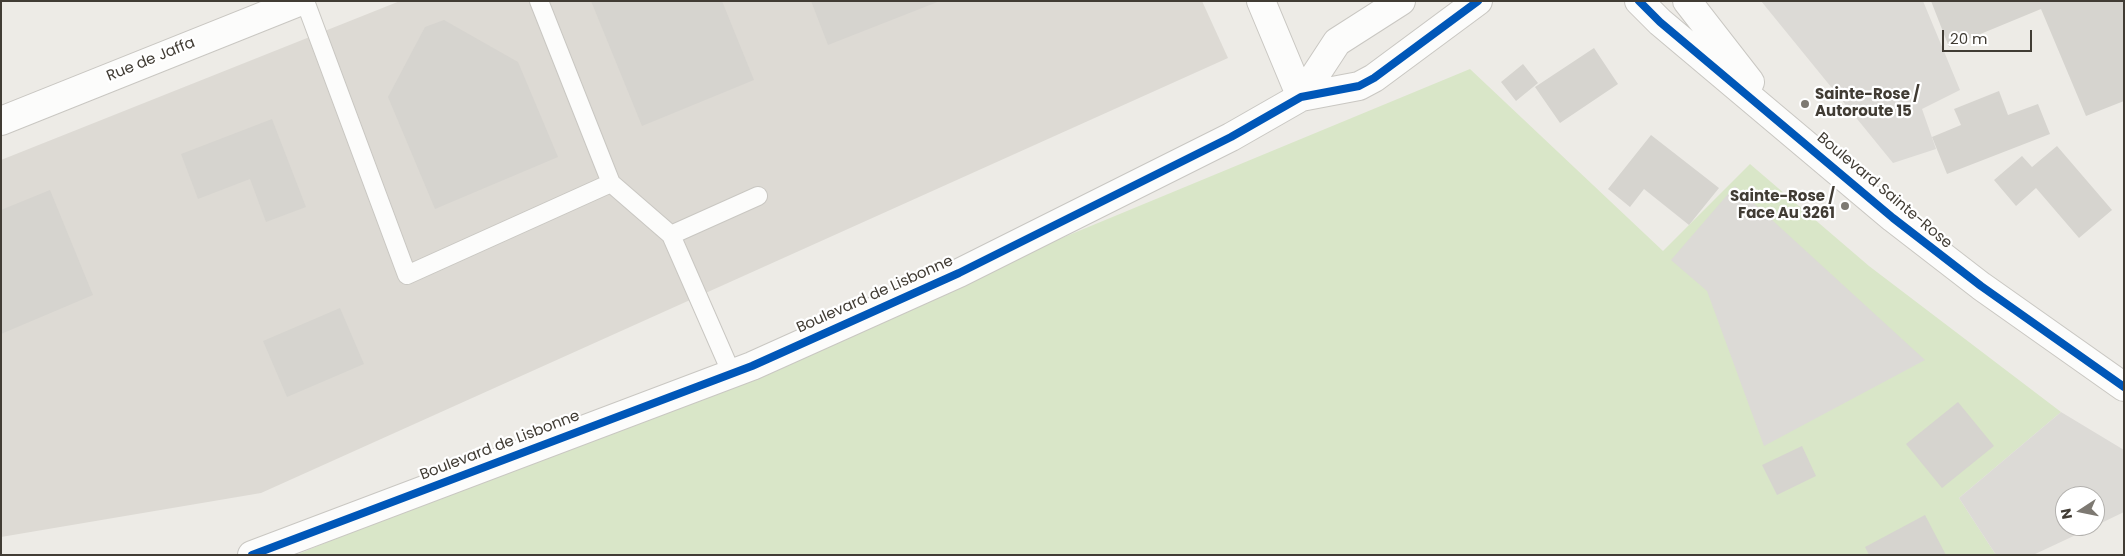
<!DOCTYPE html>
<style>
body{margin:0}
#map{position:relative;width:2125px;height:556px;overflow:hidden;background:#edebe6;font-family:Poppins,sans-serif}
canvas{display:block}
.frame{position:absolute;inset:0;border:2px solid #413c34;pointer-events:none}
.north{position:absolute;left:2055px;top:486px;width:50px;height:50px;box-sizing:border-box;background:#fff;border:1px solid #b3b1ae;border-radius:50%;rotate:259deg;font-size:14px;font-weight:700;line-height:20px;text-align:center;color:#413c34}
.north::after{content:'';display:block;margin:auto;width:18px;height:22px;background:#7d7972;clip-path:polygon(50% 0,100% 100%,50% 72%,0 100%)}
.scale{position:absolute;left:1942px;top:30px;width:90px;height:22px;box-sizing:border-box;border:2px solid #413c34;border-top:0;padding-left:6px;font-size:15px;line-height:18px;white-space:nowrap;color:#413c34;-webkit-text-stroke:4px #fff;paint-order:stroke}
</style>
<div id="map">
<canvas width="2125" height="556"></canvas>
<div class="frame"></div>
<div class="north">N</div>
<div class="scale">20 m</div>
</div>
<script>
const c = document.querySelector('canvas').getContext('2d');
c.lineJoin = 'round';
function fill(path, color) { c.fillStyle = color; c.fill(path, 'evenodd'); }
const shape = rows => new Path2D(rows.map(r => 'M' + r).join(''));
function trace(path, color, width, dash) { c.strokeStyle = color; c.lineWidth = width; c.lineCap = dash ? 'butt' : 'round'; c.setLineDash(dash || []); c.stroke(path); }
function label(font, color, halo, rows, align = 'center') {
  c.font = font + ' Poppins,sans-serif'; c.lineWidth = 4.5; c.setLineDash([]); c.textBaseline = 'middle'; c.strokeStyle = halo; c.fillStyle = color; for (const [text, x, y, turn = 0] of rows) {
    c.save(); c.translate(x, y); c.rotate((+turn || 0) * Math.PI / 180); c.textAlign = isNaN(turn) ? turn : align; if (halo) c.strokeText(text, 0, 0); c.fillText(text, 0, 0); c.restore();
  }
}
fill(shape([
 [400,1,1202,1,1228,58,261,493,1,537,1,160]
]), '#dddad4');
fill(shape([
 [1470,69,1663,251,1750,164,1869,266,2061,412,1959,498,1996,555,296,555]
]), '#d9e6c8');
fill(shape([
 [1761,1,1923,1,1960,90,1922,109,1936,149,1893,163],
 [1735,186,1925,360,1764,446,1707,291,1671,260],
 [2061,412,2124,450,2124,512,2095,526,2095,496,2065,496,2065,526,2095,526,2033,555,1996,555,1959,498]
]), '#dcdad6');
fill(shape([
 [591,1,722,1,754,80,642,126],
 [811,1,940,1,828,45],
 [1931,1,2124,1,2124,101,2086,116,2041,9,1949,47],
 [444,20,518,62,558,157,435,209,388,97,425,27],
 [1594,48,1618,84,1560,123,1535,87],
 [1523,64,1538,83,1516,101,1501,82],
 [1999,91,2008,115,2038,104,2050,134,1947,174,1932,137,1961,125,1954,109],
 [272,119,306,207,266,222,250,179,198,199,181,154],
 [1651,135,1719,188,1689,225,1644,189,1630,207,1608,189],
 [2057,146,2112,210,2079,238,2036,188,2016,206,1994,180,2022,156,2032,167],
 [50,190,93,295,1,334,1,210],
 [340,308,364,364,287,397,263,341],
 [1958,402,1994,446,1942,488,1906,444],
 [1802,446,1816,476,1777,495,1762,465],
 [1925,515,1946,555,1869,555,1865,547]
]), '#d6d4cf');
const service = shape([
 [305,1,407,275,611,183,539,1],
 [611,183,671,235,731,372],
 [671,235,758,196]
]);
const minor = shape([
 [1261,1,1301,97],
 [1301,97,1337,42,1401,1],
 [1,121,301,1],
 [252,555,752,366,959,273,1231,137,1301,97,1359,86,1374,78,1478,1]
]);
const tertiary = shape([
 [1639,1,1660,22,1893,218,1981,286,2124,387],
 [1687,1,1750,82]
]);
trace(service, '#c9c7c2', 20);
trace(minor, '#c9c7c2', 30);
trace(tertiary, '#c9c7c2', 30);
trace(service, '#fcfcfb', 18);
trace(minor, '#fcfcfb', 28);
trace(tertiary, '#fcfcfb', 28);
trace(shape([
 [1639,1,1660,22,1893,218,1981,286,2124,387],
 [252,555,752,366,959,273,1231,137,1301,97,1359,86,1374,78,1478,1]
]), '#0057b8', 8);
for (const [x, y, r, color] of [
 [1805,104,5,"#7d7972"],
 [1845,206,5,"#7d7972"]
]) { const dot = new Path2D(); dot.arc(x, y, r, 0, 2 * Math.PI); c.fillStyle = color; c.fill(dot); trace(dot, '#fff', 2); }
label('15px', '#413c34', '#fff', [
 ["Rue de Jaffa",151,60,-22],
 ["Boulevard Sainte-Rose",1884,191,40],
 ["Boulevard de Lisbonne",875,295,-24],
 ["Boulevard de Lisbonne",500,446,-21]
]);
label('bold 15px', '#413c34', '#fff', [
 ["Sainte-Rose /",1815,95],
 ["Autoroute 15",1815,112],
 ["Sainte-Rose /",1835,197,"right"],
 ["Face Au 3261",1835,214,"right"]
], 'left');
</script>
